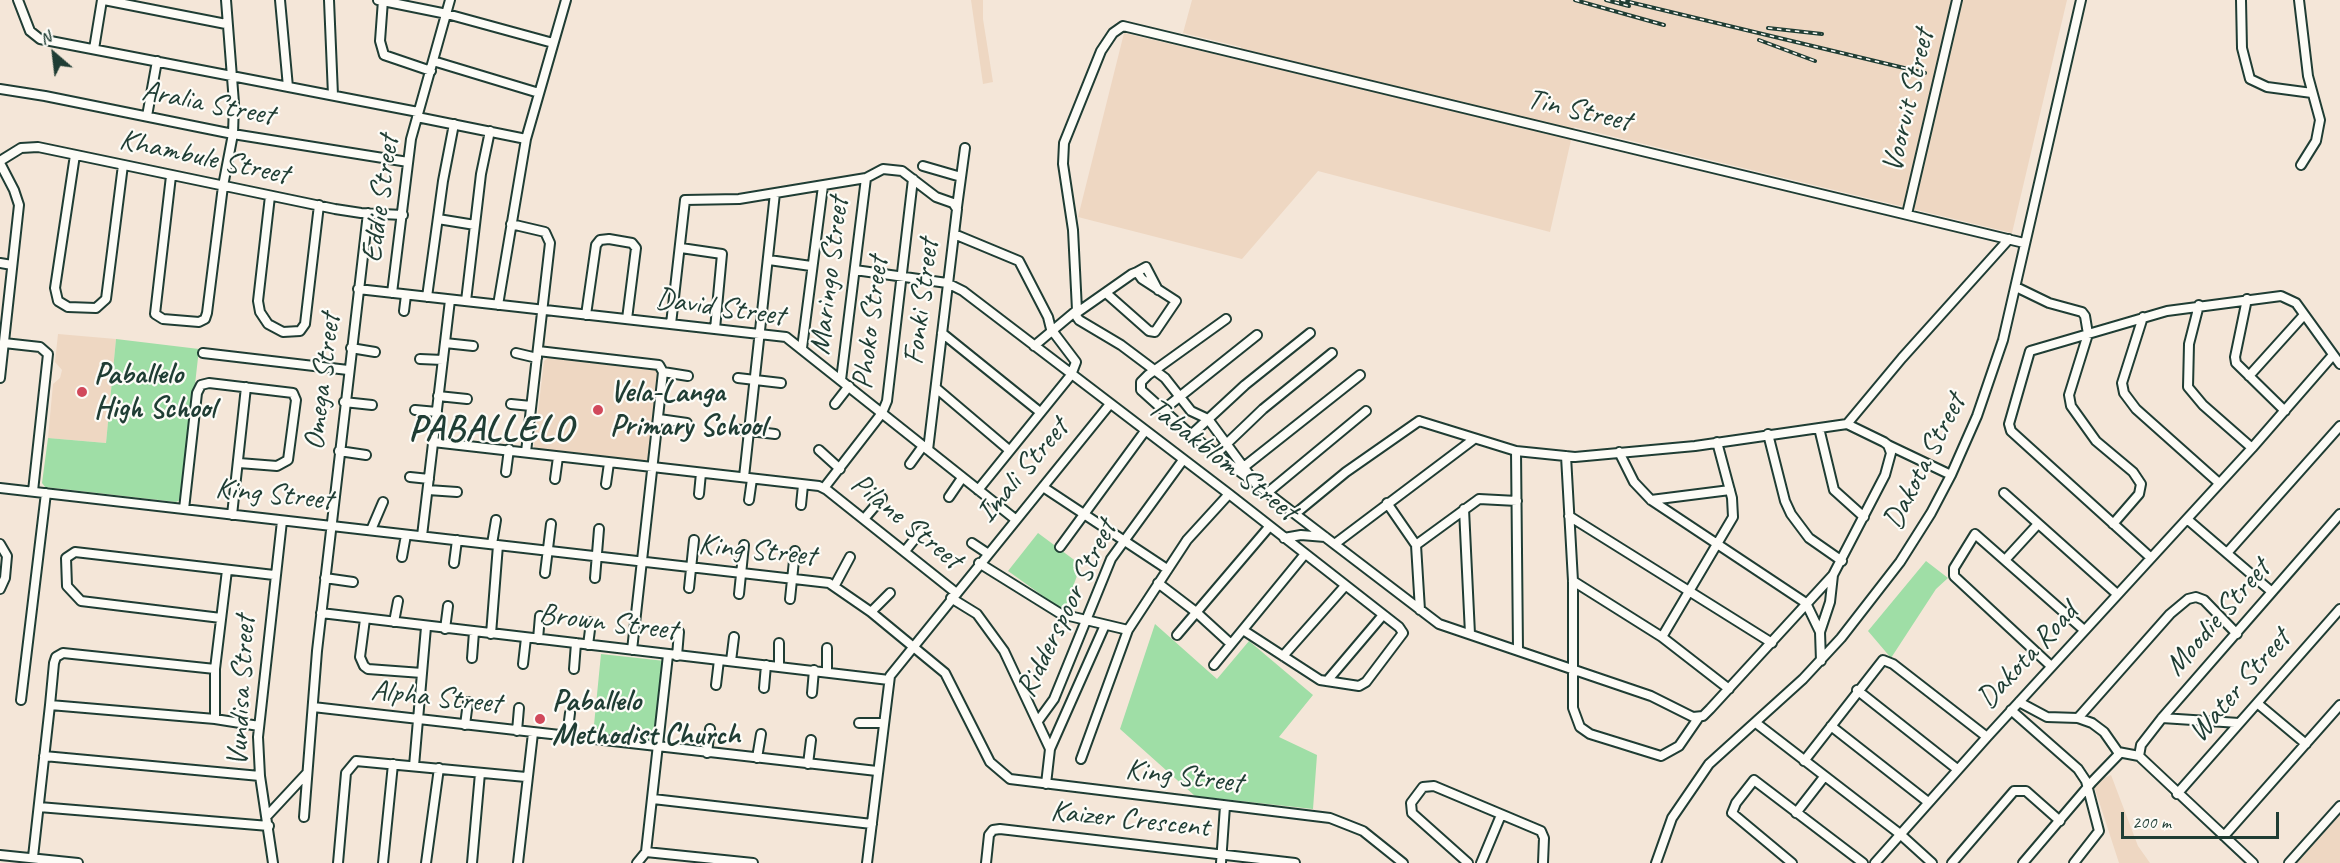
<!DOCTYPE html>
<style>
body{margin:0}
#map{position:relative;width:2340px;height:863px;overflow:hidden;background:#f4e6d8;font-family:Caveat,sans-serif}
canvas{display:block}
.north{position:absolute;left:24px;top:24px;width:60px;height:60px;-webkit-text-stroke:4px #fdfcf7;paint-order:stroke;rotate:332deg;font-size:16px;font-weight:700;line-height:24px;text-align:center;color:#1f3d34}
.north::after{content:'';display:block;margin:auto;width:21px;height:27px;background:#1f3d34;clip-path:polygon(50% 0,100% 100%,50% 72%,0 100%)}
.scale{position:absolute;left:2121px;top:812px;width:158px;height:27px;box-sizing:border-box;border:3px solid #1f3d34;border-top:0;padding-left:8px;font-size:18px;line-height:21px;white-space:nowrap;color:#1f3d34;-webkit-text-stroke:4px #fdfcf7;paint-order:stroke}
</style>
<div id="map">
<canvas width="2340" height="863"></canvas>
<div class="north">N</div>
<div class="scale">200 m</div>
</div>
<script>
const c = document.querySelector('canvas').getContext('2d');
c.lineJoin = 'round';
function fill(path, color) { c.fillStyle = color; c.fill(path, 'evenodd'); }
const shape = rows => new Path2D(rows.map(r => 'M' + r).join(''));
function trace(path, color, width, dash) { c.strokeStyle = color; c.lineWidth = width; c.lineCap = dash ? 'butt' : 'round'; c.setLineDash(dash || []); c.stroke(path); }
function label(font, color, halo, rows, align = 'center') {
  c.font = font + ' Caveat,sans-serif'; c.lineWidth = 4.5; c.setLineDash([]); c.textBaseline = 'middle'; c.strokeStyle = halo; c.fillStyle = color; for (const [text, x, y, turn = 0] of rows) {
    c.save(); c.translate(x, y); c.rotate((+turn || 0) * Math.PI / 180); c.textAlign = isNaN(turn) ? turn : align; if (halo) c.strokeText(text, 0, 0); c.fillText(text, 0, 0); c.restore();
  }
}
fill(shape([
 [971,0,983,0,983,19,993,82,983,84],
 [1192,0,2067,0,2012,233,1574,127,1550,232,1318,171,1242,259,1078,217,1124,33,1240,60,1241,47,1183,33],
 [58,334,116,339,106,443,48,438,53,384,60,378,62,370,55,362],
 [549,357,658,369,662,374,652,458,646,462,538,450,534,446,544,361],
 [2111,775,2138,846,2150,863,2119,863,2093,783],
 [2340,815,2340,863,2297,863]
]), '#eed7c2');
fill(shape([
 [116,339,199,349,182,499,176,502,45,487,42,483,48,438,106,443],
 [1038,533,1081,565,1064,611,1008,571],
 [1926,561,1948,578,1936,589,1891,658,1868,631],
 [1155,624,1217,679,1249,641,1313,695,1279,737,1317,755,1313,809,1195,796,1120,729],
 [601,654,665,661,656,742,593,735]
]), '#9fdea6');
const minor = shape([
 [18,0,30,31,40,39,418,112],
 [104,0,226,24],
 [280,0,288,87],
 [329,0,333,95],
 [378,0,447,14,553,43],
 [383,0,380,41,384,55,431,71],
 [2241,0,2242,48,2250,79,2267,87,2312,93],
 [2299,0,2308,76,2320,120,2316,141,2301,165],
 [94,49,102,0],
 [433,61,539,93],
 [0,89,45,96,233,134,408,162],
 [147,116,157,61],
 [417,117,526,139,498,305],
 [526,139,566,0],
 [75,155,55,288,58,301,68,307,96,308,106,299,123,165],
 [0,161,21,148,38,147,335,209,361,213,403,215],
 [0,163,14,190,19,205,0,378],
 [923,166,961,177],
 [171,176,155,314,163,319,199,322,205,319,207,313,223,186,233,134,234,103,226,0],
 [270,196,258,301,260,312,268,324,283,332,300,331,305,324,319,205],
 [957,207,965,148],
 [1907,214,1957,0],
 [438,219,475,225],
 [511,224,545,232,550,243,526,452],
 [954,234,1019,261,1048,317,1051,329,1076,362,1071,375,978,490],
 [681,248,722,254,715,329],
 [769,260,811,266],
 [0,263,12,265],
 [855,270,947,283,963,291,1229,494,1399,627,1403,633,1366,682,1359,686,1320,680,1243,630],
 [1137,272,1146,267,1158,290],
 [2016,287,2049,303,2082,312,2085,316,2088,334,2069,395,2071,406,2096,441,2133,472,2141,484,2139,494,2113,524],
 [358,289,786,337,1015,519],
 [392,293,411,139,450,0],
 [1106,293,1149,331,1155,332,1176,301,1142,279,1137,272,1132,274,1075,314,1079,320,1121,345,1165,378,1191,411,1208,419,1256,484,1295,514],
 [427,297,443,181,454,124],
 [2247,299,2235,357,2236,363,2285,411],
 [466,301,481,174,490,131],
 [2199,305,2189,344,2188,387,2203,405,2252,448],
 [404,311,406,295],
 [586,315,596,245,600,240,609,239,632,243,636,248,627,319],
 [2143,317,2122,383,2124,393,2136,409,2219,483],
 [1226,319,1148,375,1141,382,1141,390,1191,435,1251,480],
 [671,324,685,200,739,199,866,178,883,169,902,171,936,197,953,203,957,209,928,450],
 [942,333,1040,412],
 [4,343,40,347,48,354,33,491],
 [445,343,473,346],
 [1034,346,1077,310,1073,230,1063,164,1064,143,1101,51,1113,33,1123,26,2024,243],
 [351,348,375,352],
 [802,348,823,186],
 [538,351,659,365,663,372],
 [203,353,348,370],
 [516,353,537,358],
 [420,359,443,360],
 [663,372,688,376],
 [2249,376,2304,315],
 [738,378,781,383],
 [841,380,866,178],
 [936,388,1009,450],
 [438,396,467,399],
 [344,402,372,405],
 [511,404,531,406],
 [835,404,849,386],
 [415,410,437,412],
 [1163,410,1257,335],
 [659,419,687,423],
 [1419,421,1516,451,1575,457,1695,446,1847,424,1884,442,1888,445,1891,453,1885,475,1833,575,1710,709,1703,716,1693,717,1651,696,1439,624,1295,514,1346,472,1419,421],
 [1847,424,1902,358,2009,239],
 [1819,428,1834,490,1864,517],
 [733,429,775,434],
 [1768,434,1785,501,1791,514,1809,538,1842,561],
 [1191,435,1245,385,1310,333],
 [433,442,819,486,827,490,955,592],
 [1888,445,1951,475],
 [819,450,840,469],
 [339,451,366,455],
 [1516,451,1518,649],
 [1619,452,1634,482,1651,500,1806,603,1820,632],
 [1216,454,1263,409,1332,353],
 [1566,456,1573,581,1573,708,1580,727,1590,734,1661,756,1679,746,1699,717],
 [910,464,923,446],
 [1245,466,1360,375],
 [506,472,509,449],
 [410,477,429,479],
 [744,477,775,193],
 [555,479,558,457],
 [606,484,609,463],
 [1043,487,1167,569],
 [0,488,829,583,871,612,945,673,990,762,1010,779,1330,818,1363,831,1403,863],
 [824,488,882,413,887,401,913,179],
 [428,490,457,492],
 [1267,493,1366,411],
 [2004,493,2117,594],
 [699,494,701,473],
 [949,497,962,478],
 [749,500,752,479],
 [1651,500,1730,490],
 [1387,503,1416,545,1420,610],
 [801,505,803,485],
 [184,509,197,393,201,385,209,383,293,393,296,400,288,460,277,466,239,463],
 [1464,509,1470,634],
 [232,515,246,387],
 [1569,516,1772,643],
 [864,519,882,498],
 [2187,519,2272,592],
 [371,530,383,502],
 [422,536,450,300],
 [1284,538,1301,535,1325,537],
 [972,543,987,553],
 [1336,543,1474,439],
 [0,544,7,556,5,578,0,589],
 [492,544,496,520],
 [1416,545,1479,499,1517,501],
 [1060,547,1145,431],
 [905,551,922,530],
 [2227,553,2340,426],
 [402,557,406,535],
 [2150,557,2011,431,2009,424,2030,351,2167,311,2281,296,2296,303,2340,364],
 [2005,560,2038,524],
 [454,563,457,540],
 [979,563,1061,614,1128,630],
 [545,573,551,524],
 [325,578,353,582],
 [595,578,599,529],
 [1573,581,1662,637,1729,689],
 [1158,583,1196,612,1231,644],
 [835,585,850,557],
 [689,588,694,540],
 [739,594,744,545],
 [951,598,977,614,1004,651,1050,749],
 [790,599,795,551],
 [871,612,890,593],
 [321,613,889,680],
 [221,618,81,601,67,586,66,558,75,552,274,575],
 [365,619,360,657,364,666,368,669,422,673],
 [394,622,398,601],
 [445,629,448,606],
 [491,634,498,545],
 [1177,635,1269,527],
 [1662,637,1733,517,1732,498,1717,442],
 [538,639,540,616],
 [588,645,591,622],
 [632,650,663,372],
 [677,656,679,632],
 [1283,656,1345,586],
 [472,658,474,632],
 [731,661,734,637],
 [1821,661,1820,632,1830,602,1833,575],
 [523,664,526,638],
 [779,665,779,643],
 [1214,665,1305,554],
 [2051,666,1954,576,1954,568,1975,534,2084,630],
 [215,669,63,653,56,657,54,663,50,705,215,719,259,726],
 [574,669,576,643],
 [827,671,827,648],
 [1327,681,1383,615],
 [716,685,719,660],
 [764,688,766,665],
 [1857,690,1957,769],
 [812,693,814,670],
 [21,700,46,493],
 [2019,702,2047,717,2078,718,2092,723,2104,732,2118,752,2139,756],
 [2257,703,2306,744],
 [313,707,877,771],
 [2011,710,2078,769,2086,781,2099,831,2074,863],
 [2078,718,2170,614,2188,599,2196,597,2204,600,2237,634],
 [2162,718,2239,723],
 [215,719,215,669,227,570],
 [1038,721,1054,699,1111,559,1183,460],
 [859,723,883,723],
 [1756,723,1900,834,1932,863],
 [465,725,468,702],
 [1831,726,1928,802],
 [517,731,519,708],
 [567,736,570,713],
 [707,753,710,729],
 [44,756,260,776],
 [2139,756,2141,745,2162,718,2340,514],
 [2139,756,2253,863],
 [757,758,761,734],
 [1081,759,1128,630,1187,540,1229,494],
 [1804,761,1883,660,1893,664,1987,737],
 [808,764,811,740],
 [414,766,426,627],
 [1046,784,1050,749,1105,625],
 [2177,794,2340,609],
 [653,799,872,824],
 [39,807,269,826],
 [1796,813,1824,777],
 [267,816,307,773],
 [304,817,317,651,368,213],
 [2224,836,2340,705],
 [646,852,753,863],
 [0,855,78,863],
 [33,857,50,705],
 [273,863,260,776,258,737,282,521],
 [338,863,346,773,356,761,526,777],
 [383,863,393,764],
 [426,863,439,768],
 [472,863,480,773],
 [518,863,533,733],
 [637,863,646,852,668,655],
 [867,863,890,676,1110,404],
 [986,863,989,835,993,830,1000,829,1295,863],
 [1221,863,1225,806],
 [1468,863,1412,813,1411,803,1423,787,1434,786,1541,831,1544,838,1543,863],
 [1481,863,1501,815],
 [1656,863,1672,818,1709,764,1803,679,1841,638,1900,562,1931,513,1951,475,1977,416,2003,340,2081,0],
 [1792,863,1732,813,1736,803,1754,780,1863,863],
 [1875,863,1987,737,2252,448,2333,355],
 [1952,863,2014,791,2026,791,2060,821],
 [2023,863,2092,782,2120,753],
 [2289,863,2340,806]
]);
trace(minor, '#1f3d34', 12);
trace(minor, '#fdfcf7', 8);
const rail = shape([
 [1575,0,1664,25],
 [1606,0,1629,6],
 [1621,0,1925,73],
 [1768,28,1822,34],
 [1759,40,1815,61]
]);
trace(rail, '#1f3d34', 4);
trace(rail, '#fdfcf7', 1.5, [4.5]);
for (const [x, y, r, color] of [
 [82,392,6,"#d1495b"],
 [598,410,6,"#d1495b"],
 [540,719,6,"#d1495b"]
]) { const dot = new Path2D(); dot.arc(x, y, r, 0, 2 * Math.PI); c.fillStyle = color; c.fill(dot); trace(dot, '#fdfcf7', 2); }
label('30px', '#1f3d34', '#fdfcf7', [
 ["Vooruit Street",1909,101,-77],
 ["Aralia Street",208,104,11],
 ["Tin Street",1579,111,13],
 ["Khambule Street",204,158,12],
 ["Eddie Street",381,199,-82],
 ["Maringo Street",830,276,-83],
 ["Fonki Street",922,302,-83],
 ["David Street",720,308,8],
 ["Phoko Street",871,323,-83],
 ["Omega Street",323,382,-83],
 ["Tabakblom Street",1222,460,38],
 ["Dakota Street",1925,462,-63],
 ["Imali Street",1023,471,-50],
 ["King Street",274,495,6],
 ["Pilane Street",906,522,39],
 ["King Street",757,551,6],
 ["Ridderspoor Street",1067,609,-64],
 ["Moodie Street",2218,618,-49],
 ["Brown Street",608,623,7],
 ["Dakota Road",2028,656,-47],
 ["Water Street",2240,686,-49],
 ["Vundisa Street",242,691,-87],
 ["Alpha Street",436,698,6],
 ["King Street",1184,777,7],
 ["Kaizer Crescent",1130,820,6]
]);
label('bold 30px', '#1f3d34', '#fdfcf7', [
 ["Paballelo",94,375],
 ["High School",94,409],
 ["Vela-Langa",610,393],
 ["Primary School",610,427],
 ["Paballelo",552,702],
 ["Methodist Church",552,736]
], 'left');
c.letterSpacing = '1.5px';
label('bold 36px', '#1f3d34', '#fdfcf7', [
 ["PABALLELO",491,431]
]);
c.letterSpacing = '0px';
</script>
